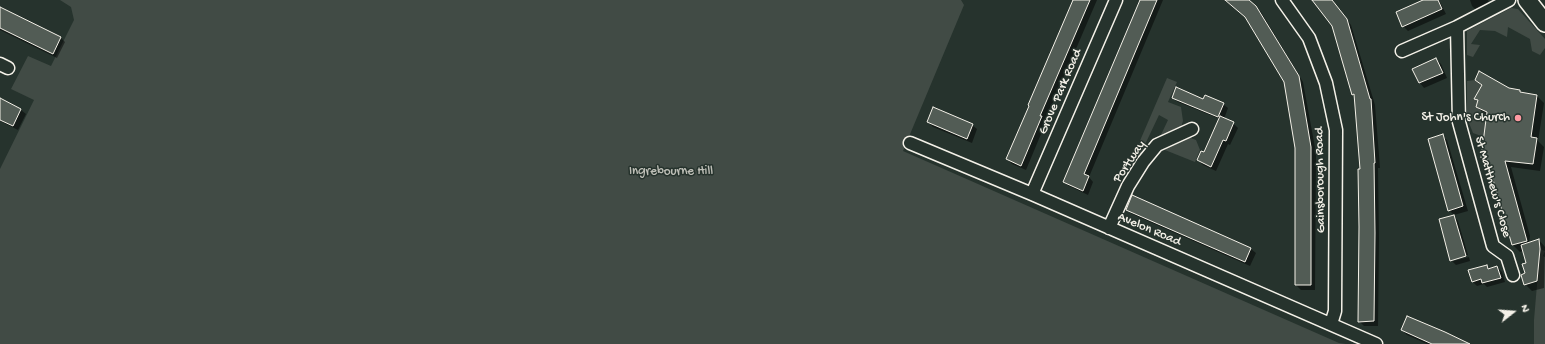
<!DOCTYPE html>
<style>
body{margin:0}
#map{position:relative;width:1545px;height:344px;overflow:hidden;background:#26332d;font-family:"Gochi Hand",sans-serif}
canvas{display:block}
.north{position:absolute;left:1493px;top:292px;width:40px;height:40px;-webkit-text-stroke:3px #26332d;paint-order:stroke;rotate:73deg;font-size:11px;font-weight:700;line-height:16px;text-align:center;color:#f4f1e8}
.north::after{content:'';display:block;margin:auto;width:14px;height:18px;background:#f4f1e8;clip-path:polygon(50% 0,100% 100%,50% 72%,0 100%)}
</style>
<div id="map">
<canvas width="1545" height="344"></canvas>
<div class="north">N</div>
</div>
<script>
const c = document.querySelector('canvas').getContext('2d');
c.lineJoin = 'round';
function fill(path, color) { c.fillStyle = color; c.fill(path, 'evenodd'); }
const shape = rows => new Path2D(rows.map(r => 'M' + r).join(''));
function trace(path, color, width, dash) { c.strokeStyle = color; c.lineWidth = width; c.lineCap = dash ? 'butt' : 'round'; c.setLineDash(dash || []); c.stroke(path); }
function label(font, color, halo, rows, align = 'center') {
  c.font = font + ' "Gochi Hand",sans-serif'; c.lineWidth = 3; c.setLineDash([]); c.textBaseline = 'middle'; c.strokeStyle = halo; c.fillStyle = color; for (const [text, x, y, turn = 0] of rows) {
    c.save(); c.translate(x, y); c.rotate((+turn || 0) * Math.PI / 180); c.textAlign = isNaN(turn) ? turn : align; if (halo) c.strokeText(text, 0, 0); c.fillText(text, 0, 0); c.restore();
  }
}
fill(shape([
 [60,0,961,0,964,5,903,151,1339,343,1346,344,0,344,0,169,34,100,11,89,28,56,51,66,74,20,71,7],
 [1511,8,1518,9,1545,39,1545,48,1540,55,1532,51,1530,39,1508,27,1507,37,1495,31,1480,30,1471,44,1480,45,1473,57,1467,55,1467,31],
 [1167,78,1177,82,1168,102,1181,107,1183,121,1181,127,1159,139,1168,120,1159,115,1141,153,1108,215],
 [1475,80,1482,85,1474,99,1478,100,1476,107,1487,111,1484,137,1473,133,1467,118,1467,81],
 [1188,137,1196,140,1200,150,1195,162,1165,150,1166,147],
 [1540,249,1545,251,1543,256,1545,257,1545,344,1534,344,1534,320]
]), '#414b45');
fill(shape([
 [1074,0,1097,0,1045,121,1046,122,1026,170,1012,164,1007,159],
 [1140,0,1163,0,1089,177,1093,182,1088,195,1069,186,1064,182],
 [1224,0,1247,0,1261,12,1303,82,1316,153,1315,290,1301,290,1296,285,1296,148,1285,81,1247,18],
 [1313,0,1332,0,1351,25,1375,105,1380,168,1378,168,1379,239,1378,326,1364,326,1359,321,1361,170,1356,97,1353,94,1333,26],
 [1426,0,1439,0,1446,14,1408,31,1403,26],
 [1470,0,1488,0,1490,6,1477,11,1472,6],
 [0,8,60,37,65,42,57,58,0,30],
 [1436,59,1441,64,1447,78,1424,88,1420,83,1414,69],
 [1476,80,1537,96,1544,103,1538,141,1544,147,1540,171,1511,167,1530,236,1529,243,1539,240,1545,247,1544,288,1532,291,1525,284,1527,264,1523,251,1520,252,1513,245,1489,164,1482,157,1488,115,1484,114,1477,107,1479,102,1476,99,1482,86],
 [1173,98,1204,100,1223,104,1228,108,1224,119,1233,123,1238,128,1230,145,1228,144,1216,171,1203,165,1198,160,1205,154,1220,119,1178,102],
 [0,99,21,110,26,114,18,130,0,121],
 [928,122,972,125,977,129,972,143,933,127],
 [1442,136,1447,140,1468,211,1454,215,1449,210],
 [1133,197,1251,249,1256,253,1250,266,1132,214,1127,209],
 [1454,216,1458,221,1468,255,1453,259,1453,261,1469,257,1470,261,1456,265,1451,260],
 [1487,266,1490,269,1497,267,1502,272,1505,282,1487,287,1484,284,1477,286,1472,281],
 [1402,330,1459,344,1427,344,1407,335]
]), '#0007');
const building = shape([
 [1073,0,1090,0,1040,116,1042,116,1021,166,1006,159,1029,106,1028,105,1073,0],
 [1140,0,1157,0,1084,174,1089,176,1083,191,1063,182,1140,0],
 [1225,0,1249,0,1256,6,1299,76,1311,147,1311,285,1295,285,1295,148,1284,82,1245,17,1225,0],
 [1312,0,1332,0,1347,19,1370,99,1371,99,1375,163,1374,163,1375,233,1374,321,1358,322,1359,227,1358,169,1360,169,1354,94,1352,95,1332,26,1312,0],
 [1423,0,1438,0,1442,9,1402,27,1396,12,1423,0],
 [0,7,61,37,53,54,0,28,0,7],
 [1436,58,1443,73,1419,83,1412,69,1436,58],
 [1479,71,1509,88,1520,90,1520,92,1537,95,1531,137,1537,138,1533,164,1505,161,1527,241,1512,245,1487,159,1481,158,1487,112,1476,107,1478,100,1474,99,1482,85,1475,80,1479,71],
 [1176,87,1203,99,1205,95,1224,103,1218,117,1172,98,1176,87],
 [0,98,21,109,13,126,0,120,0,98],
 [933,107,973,124,967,139,927,122,933,107],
 [1220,116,1234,122,1226,141,1223,140,1211,167,1197,160,1201,151,1204,152,1220,116],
 [1443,134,1463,206,1448,211,1428,139,1443,134],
 [1132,195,1251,248,1245,262,1126,210,1132,195],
 [1454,215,1466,256,1450,261,1439,219,1454,215],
 [1539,239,1540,249,1537,281,1524,285,1521,275,1525,273,1522,264,1526,263,1521,245,1539,239],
 [1487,265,1488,269,1497,266,1501,278,1482,283,1481,279,1472,282,1468,270,1487,265],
 [1407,316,1445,332,1470,344,1432,344,1401,330,1407,316]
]);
fill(building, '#525c55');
trace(building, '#f4f1e8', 1);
const street = shape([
 [1282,0,1309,38,1326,83,1336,130,1335,311,1331,324],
 [1457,27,1459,122,1493,246,1507,256,1513,275],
 [1402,51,1457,27,1509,0],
 [0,64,8,68],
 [910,143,1032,194,1376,344],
 [1032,194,1116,0],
 [1109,228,1128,186,1143,162,1157,145,1192,129]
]);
const secondary = shape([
 [1527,0,1545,23]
]);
trace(street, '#f4f1e8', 15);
trace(secondary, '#f4f1e8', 20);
trace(street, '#26332d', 12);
trace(secondary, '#26332d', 17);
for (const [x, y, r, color] of [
 [1518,118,4,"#ff9aa2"]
]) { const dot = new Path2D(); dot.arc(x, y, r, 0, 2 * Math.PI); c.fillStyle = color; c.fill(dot); trace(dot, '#26332d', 1.5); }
label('13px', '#f4f1e8', '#26332d', [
 ["Grove Park Road",1061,92,-67],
 ["Portway",1130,162,-56],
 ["Gainsborough Road",1321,180,-91],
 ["St Matthew's Close",1492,187,74],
 ["Avelon Road",1149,230,23]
]);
label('13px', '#f4f1e8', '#26332d', [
 ["St John's Church",1510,118]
], 'right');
label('13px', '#bebfb7', '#26332d', [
 ["Ingrebourne Hill",671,172]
]);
</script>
